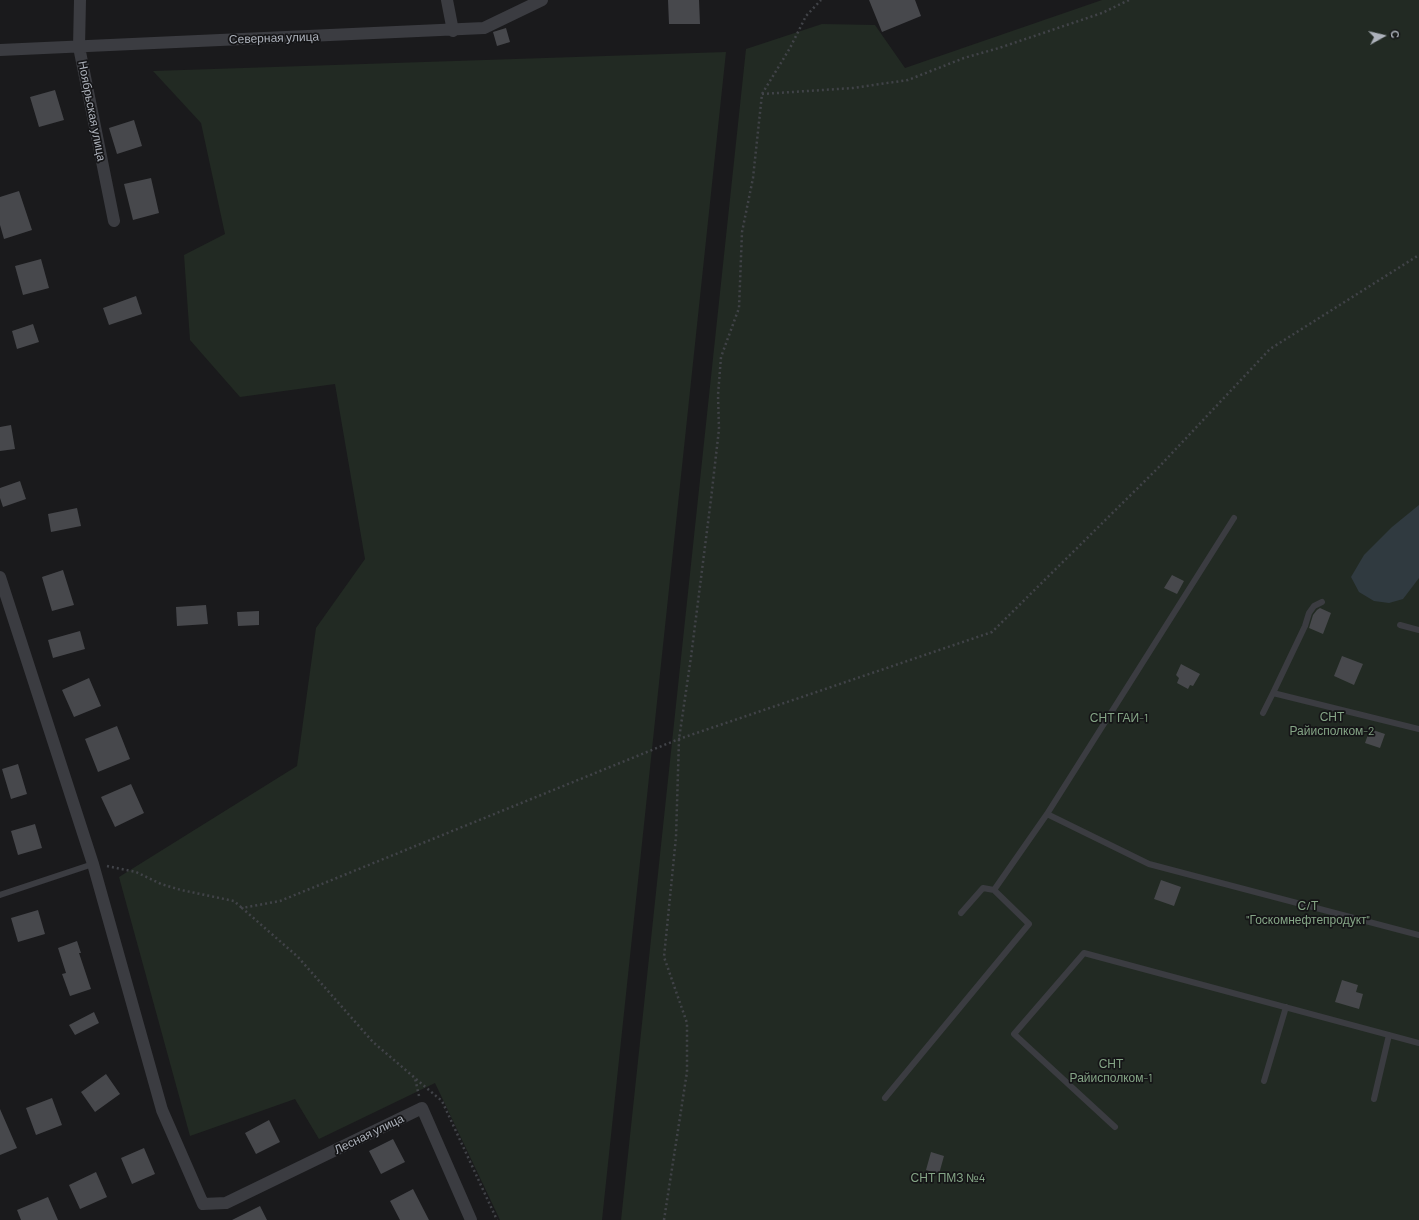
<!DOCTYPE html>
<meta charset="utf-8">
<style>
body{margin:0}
#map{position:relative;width:1419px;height:1220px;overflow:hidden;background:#1a1a1c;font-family:Barlow,sans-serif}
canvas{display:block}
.north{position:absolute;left:1363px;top:16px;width:40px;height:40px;-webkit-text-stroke:3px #151517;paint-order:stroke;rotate:82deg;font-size:11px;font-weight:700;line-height:16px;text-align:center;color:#adb2bb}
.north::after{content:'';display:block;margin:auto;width:14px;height:18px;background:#adb2bb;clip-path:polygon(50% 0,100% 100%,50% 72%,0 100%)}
</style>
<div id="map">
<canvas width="1419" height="1220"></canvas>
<div class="north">С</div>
</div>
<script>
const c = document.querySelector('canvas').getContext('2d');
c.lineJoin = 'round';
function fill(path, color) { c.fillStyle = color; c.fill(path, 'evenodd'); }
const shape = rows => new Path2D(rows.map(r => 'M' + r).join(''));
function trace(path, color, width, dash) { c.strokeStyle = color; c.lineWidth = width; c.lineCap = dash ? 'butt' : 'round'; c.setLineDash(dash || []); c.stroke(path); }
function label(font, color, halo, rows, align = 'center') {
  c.font = font + ' Barlow,sans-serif'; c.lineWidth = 3.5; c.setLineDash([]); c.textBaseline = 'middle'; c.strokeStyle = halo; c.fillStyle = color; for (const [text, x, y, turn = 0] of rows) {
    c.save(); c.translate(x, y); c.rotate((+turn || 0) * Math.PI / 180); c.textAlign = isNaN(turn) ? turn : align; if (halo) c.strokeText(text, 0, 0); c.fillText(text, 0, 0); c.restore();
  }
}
fill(shape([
 [1102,0,1419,0,1419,1220,621,1220,746,49,822,24,875,25,905,68],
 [726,52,602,1220,500,1220,435,1083,319,1139,295,1099,190,1136,119,877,297,766,316,628,365,559,335,384,240,397,190,340,184,255,225,234,201,123,153,71]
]), '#222a23');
fill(shape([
 [1419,505,1419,578,1403,599,1389,603,1374,601,1359,592,1351,577,1364,555,1392,527]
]), '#303a40');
fill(shape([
 [668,0,699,0,700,24,669,24],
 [869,0,915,0,921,16,882,32],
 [506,28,510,42,497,46,493,32],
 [55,90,64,120,39,127,30,97],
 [134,120,142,146,117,154,109,128],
 [151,178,159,213,133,220,124,184],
 [19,191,32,230,4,239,0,225,0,197],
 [41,259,49,288,23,295,15,266],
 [136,296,142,314,109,325,103,308],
 [33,324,39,342,17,349,12,331],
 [11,425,15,449,0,451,0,427],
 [20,481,26,499,3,507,0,498,0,488],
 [77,508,81,526,51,532,48,514],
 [63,570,74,605,52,611,42,577],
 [1172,575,1184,581,1177,594,1164,588],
 [206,605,208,624,177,626,176,607],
 [1320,608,1331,613,1323,634,1309,628,1313,615,1317,610],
 [259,611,259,625,238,626,237,612],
 [80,631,85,649,53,658,48,640],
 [1342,656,1363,664,1354,685,1334,676],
 [1181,664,1200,674,1193,686,1190,685,1188,689,1177,683,1179,678,1176,675],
 [89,678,101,706,74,717,62,690],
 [117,726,130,759,98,772,85,739],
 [1370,729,1385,734,1380,748,1365,743],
 [18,764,27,794,11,799,2,769],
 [131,784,144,813,115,827,101,797],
 [35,824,42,848,18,855,11,831],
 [1161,880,1181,887,1174,906,1154,899],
 [38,910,45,934,18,942,11,918],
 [77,941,81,953,79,953,91,989,70,996,62,974,66,973,58,948],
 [1342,980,1358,985,1356,992,1363,994,1359,1009,1335,1002],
 [94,1012,99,1023,75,1035,69,1025],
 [106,1074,120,1094,95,1112,81,1092],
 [52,1098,62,1125,36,1135,26,1108],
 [0,1109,17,1148,0,1155],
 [269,1120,280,1142,256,1154,245,1133],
 [393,1139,405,1162,381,1174,369,1151],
 [144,1148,155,1174,132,1184,121,1158],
 [931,1152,944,1156,939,1174,926,1170],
 [96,1172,107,1197,80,1209,69,1185],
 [413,1189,429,1220,400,1220,390,1201],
 [48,1197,58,1220,21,1220,17,1210],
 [260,1206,267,1220,232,1220]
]), '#47484c');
trace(shape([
 [762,94,853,88,908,80,964,58,999,48,1102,13,1129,0],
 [107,866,136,872,161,884,181,890,234,901,242,908],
 [416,1079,442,1101,497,1220],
 [419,1096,415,1078,373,1042,298,957,242,908,280,901,679,739,992,632,1157,469,1270,349,1419,255],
 [664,1220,687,1072,687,1023,664,957,676,837,679,739,691,657,711,499,719,429,718,395,721,357,739,308,742,232,753,178,762,94,790,48,806,16,821,0]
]), '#414348', 2.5, [2, 3]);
trace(shape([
 [1322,602,1314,606,1309,613,1305,626,1273,693,1419,729],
 [1400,625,1419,630],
 [1263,713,1273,693],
 [1047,814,1149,864,1419,935],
 [0,895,93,864],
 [961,913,983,888,994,890,1047,814,1234,518],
 [1264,1081,1286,1007],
 [885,1098,1029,924,994,890],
 [1374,1099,1389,1035],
 [1115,1127,1014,1034,1084,953,1419,1043]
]), '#3b3c41', 6);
trace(shape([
 [80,0,79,47,114,221],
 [447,0,453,31],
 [0,50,484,28,542,0],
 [0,577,93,864,162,1110,203,1204,226,1203,422,1108,471,1220]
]), '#3b3c41', 12);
label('12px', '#adb2bb', '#151517', [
 ["Северная улица",274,38,-2],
 ["Ноябрьская улица",92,111,79],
 ["Лесная улица",369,1134,-26]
]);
label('12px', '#85a586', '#151517', [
 ["СНТ",1332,717],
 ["Райисполком-2",1332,731],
 ["СНТ ГАИ-1",1119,718],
 ["С/Т",1308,906],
 ["\"Госкомнефтепродукт\"",1308,920],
 ["СНТ",1111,1064],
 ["Райисполком-1",1111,1078],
 ["СНТ ПМЗ №4",948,1178]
]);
</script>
